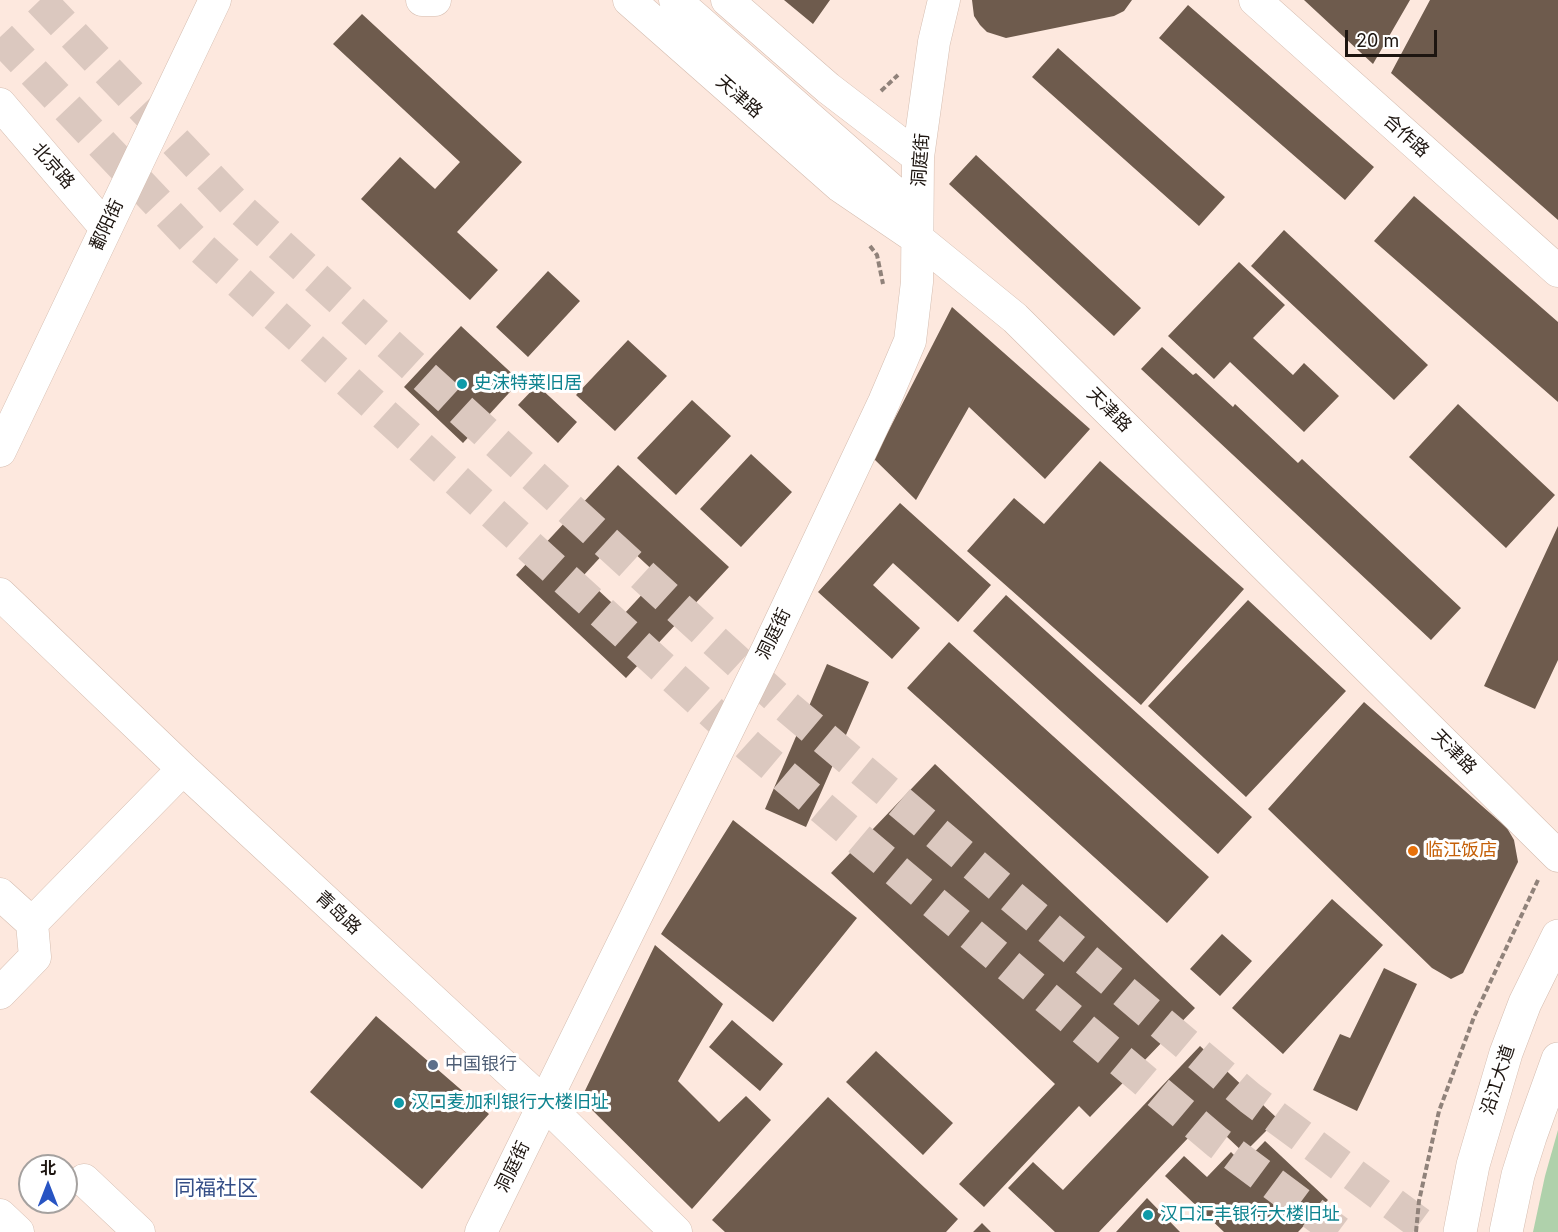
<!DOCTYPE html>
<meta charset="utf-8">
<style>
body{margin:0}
#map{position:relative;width:1558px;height:1232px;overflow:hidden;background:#fde8de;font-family:Inter,"Noto Sans SC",sans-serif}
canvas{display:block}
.north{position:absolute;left:18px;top:1154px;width:60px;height:60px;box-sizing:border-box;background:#fff;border:2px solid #a5a19f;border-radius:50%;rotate:0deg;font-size:16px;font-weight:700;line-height:24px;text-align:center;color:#1d1510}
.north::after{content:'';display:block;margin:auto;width:21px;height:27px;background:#2854c3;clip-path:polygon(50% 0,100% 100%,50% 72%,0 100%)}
.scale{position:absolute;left:1345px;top:30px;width:92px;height:27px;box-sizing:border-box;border:3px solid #1d1510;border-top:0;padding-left:8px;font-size:18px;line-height:21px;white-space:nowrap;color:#1d1510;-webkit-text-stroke:4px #fff;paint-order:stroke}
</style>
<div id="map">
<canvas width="1558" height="1232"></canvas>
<div class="north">北</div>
<div class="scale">20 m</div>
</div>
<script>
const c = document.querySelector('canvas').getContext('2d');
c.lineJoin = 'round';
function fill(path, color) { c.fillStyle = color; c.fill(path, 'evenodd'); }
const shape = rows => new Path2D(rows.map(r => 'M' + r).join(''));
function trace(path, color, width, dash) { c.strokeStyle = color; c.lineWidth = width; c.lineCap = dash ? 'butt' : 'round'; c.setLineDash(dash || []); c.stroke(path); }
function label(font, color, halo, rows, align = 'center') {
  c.font = font + ' Inter,"Noto Sans SC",sans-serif'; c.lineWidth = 6; c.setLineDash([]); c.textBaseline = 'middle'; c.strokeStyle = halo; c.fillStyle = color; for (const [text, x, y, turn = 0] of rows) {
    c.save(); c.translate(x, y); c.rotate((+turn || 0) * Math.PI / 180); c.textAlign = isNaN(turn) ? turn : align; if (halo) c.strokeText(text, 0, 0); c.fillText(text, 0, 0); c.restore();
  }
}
fill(shape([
 [1558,1130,1558,1232,1533,1232,1545,1176]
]), '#afd1ab');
fill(shape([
 [784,0,830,0,813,24],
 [972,0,1132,0,1124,11,1114,16,1006,38,987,32,980,25,974,16],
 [1304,0,1410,0,1373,64],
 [1430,0,1558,0,1558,220,1391,73],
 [1188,5,1374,167,1345,200,1159,38],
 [362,14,522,162,457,232,498,270,470,300,361,199,400,157,435,189,460,162,333,44],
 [1058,48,1225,197,1199,226,1032,77],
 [976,155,1141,308,1114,336,949,184],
 [1414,196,1558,322,1558,402,1374,241],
 [1284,230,1428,365,1394,400,1251,266],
 [1239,262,1285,305,1253,338,1293,375,1304,363,1339,396,1304,432,1230,362,1214,379,1168,336],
 [548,271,580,301,528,357,496,327],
 [952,307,1090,429,1045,479,969,407,916,500,874,459],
 [461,326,520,381,463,443,404,387],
 [628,340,667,376,615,431,576,395],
 [1162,347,1193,375,1196,373,1233,407,1235,404,1298,463,1302,459,1461,608,1431,640,1141,369],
 [537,385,577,422,558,443,518,405],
 [692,400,731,436,676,495,637,458],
 [1458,404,1555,495,1506,548,1409,457],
 [751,454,792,492,741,547,700,509],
 [1100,461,1244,589,1141,705,967,551,1014,498,1044,524],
 [618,465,729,567,626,678,516,575],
 [618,538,659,576,624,614,583,576],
 [900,503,991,585,958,622,893,563,873,585,920,628,892,659,818,592],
 [1558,526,1558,660,1535,709,1484,686],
 [1006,595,1252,817,1218,854,973,631],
 [1248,600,1346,691,1246,797,1148,706],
 [949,642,1209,877,1167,923,907,688],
 [827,664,869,682,806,827,765,809],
 [1364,702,1507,828,1514,840,1518,862,1463,973,1451,979,1432,968,1268,809],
 [935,764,1195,1008,1090,1117,1079,1106,984,1207,959,1184,1055,1084,831,873],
 [733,820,857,918,773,1022,661,934],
 [1332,899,1383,945,1283,1054,1232,1008],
 [1222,934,1252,961,1220,996,1190,969],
 [655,945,723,1004,678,1081,719,1122,746,1096,771,1120,692,1209,581,1099],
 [1384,968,1417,984,1357,1111,1313,1090,1340,1034,1350,1038],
 [376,1016,489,1114,422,1189,310,1092],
 [732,1020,783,1064,760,1091,709,1047],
 [1200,1046,1278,1119,1244,1153,1207,1118,1099,1232,1055,1232,1008,1188,1033,1162,1063,1190],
 [876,1051,953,1123,923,1155,846,1082],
 [828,1097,958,1219,946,1232,725,1232,712,1220],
 [1265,1141,1328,1200,1298,1232,1224,1232,1165,1176,1184,1156,1207,1177,1231,1152,1243,1164],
 [1147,1198,1180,1232,1116,1232],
 [982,1223,991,1232,973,1232]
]), '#6e5b4d');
trace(shape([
 [40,0,234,203,785,705,1250,1098,1431,1232],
 [0,37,196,243,749,746,1217,1142,1338,1232]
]), '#dbc8bf', 33, [33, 16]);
const minor = shape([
 [422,0,435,0],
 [629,0,840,186,918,239,1015,318,1558,856],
 [675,0,902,199,916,232],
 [727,0,828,88,918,157],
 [1255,0,1558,271],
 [0,104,105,227],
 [0,451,215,0],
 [0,594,183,769,544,1103,676,1232],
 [0,894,32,923,183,769],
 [0,993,35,957,32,923],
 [84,1180,139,1232],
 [0,1215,18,1232],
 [481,1232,768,648,884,402,910,341,917,282,918,157,934,42,944,0]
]);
const major = shape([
 [1460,1232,1473,1165,1506,1053,1525,1003,1558,936],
 [1506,1232,1518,1175,1530,1137,1558,1059]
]);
trace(minor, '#d4bcaf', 33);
trace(major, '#d4bcaf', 34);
trace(shape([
 [881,91,898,75],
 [870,246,877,255,883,284],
 [1416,1232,1419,1201,1439,1111,1474,1017,1538,880]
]), '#90827a', 4, [6, 3]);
trace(minor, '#fff', 32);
trace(major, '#fff', 33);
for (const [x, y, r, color] of [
 [462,384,6,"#0f9aa8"],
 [1413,851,6,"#e8710a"],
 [433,1065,6,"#5c6f8a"],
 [399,1103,6,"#0f9aa8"],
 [1148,1215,6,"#0f9aa8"]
]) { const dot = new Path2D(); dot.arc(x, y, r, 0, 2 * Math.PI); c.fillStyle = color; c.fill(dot); trace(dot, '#fff', 2); }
label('18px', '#1d1510', '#fff', [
 ["天津路",739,97,41],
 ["合作路",1406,136,42],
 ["洞庭街",921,160,-86],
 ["北京路",53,166,49],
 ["鄱阳街",107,225,-65],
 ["天津路",1109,410,45],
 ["洞庭街",774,634,-64],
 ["天津路",1454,752,45],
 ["青岛路",338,913,43],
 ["沿江大道",1498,1080,-72],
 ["洞庭街",513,1167,-64]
]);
label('18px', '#0d838f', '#fff', [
 ["史沫特莱旧居",474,384],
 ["汉口麦加利银行大楼旧址",411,1103],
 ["汉口汇丰银行大楼旧址",1160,1215]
], 'left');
label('18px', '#c56008', '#fff', [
 ["临江饭店",1425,851]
], 'left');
label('18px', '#4e5e75', '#fff', [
 ["中国银行",445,1065]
], 'left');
label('21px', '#334d86', '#fff', [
 ["同福社区",216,1189]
]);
</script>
